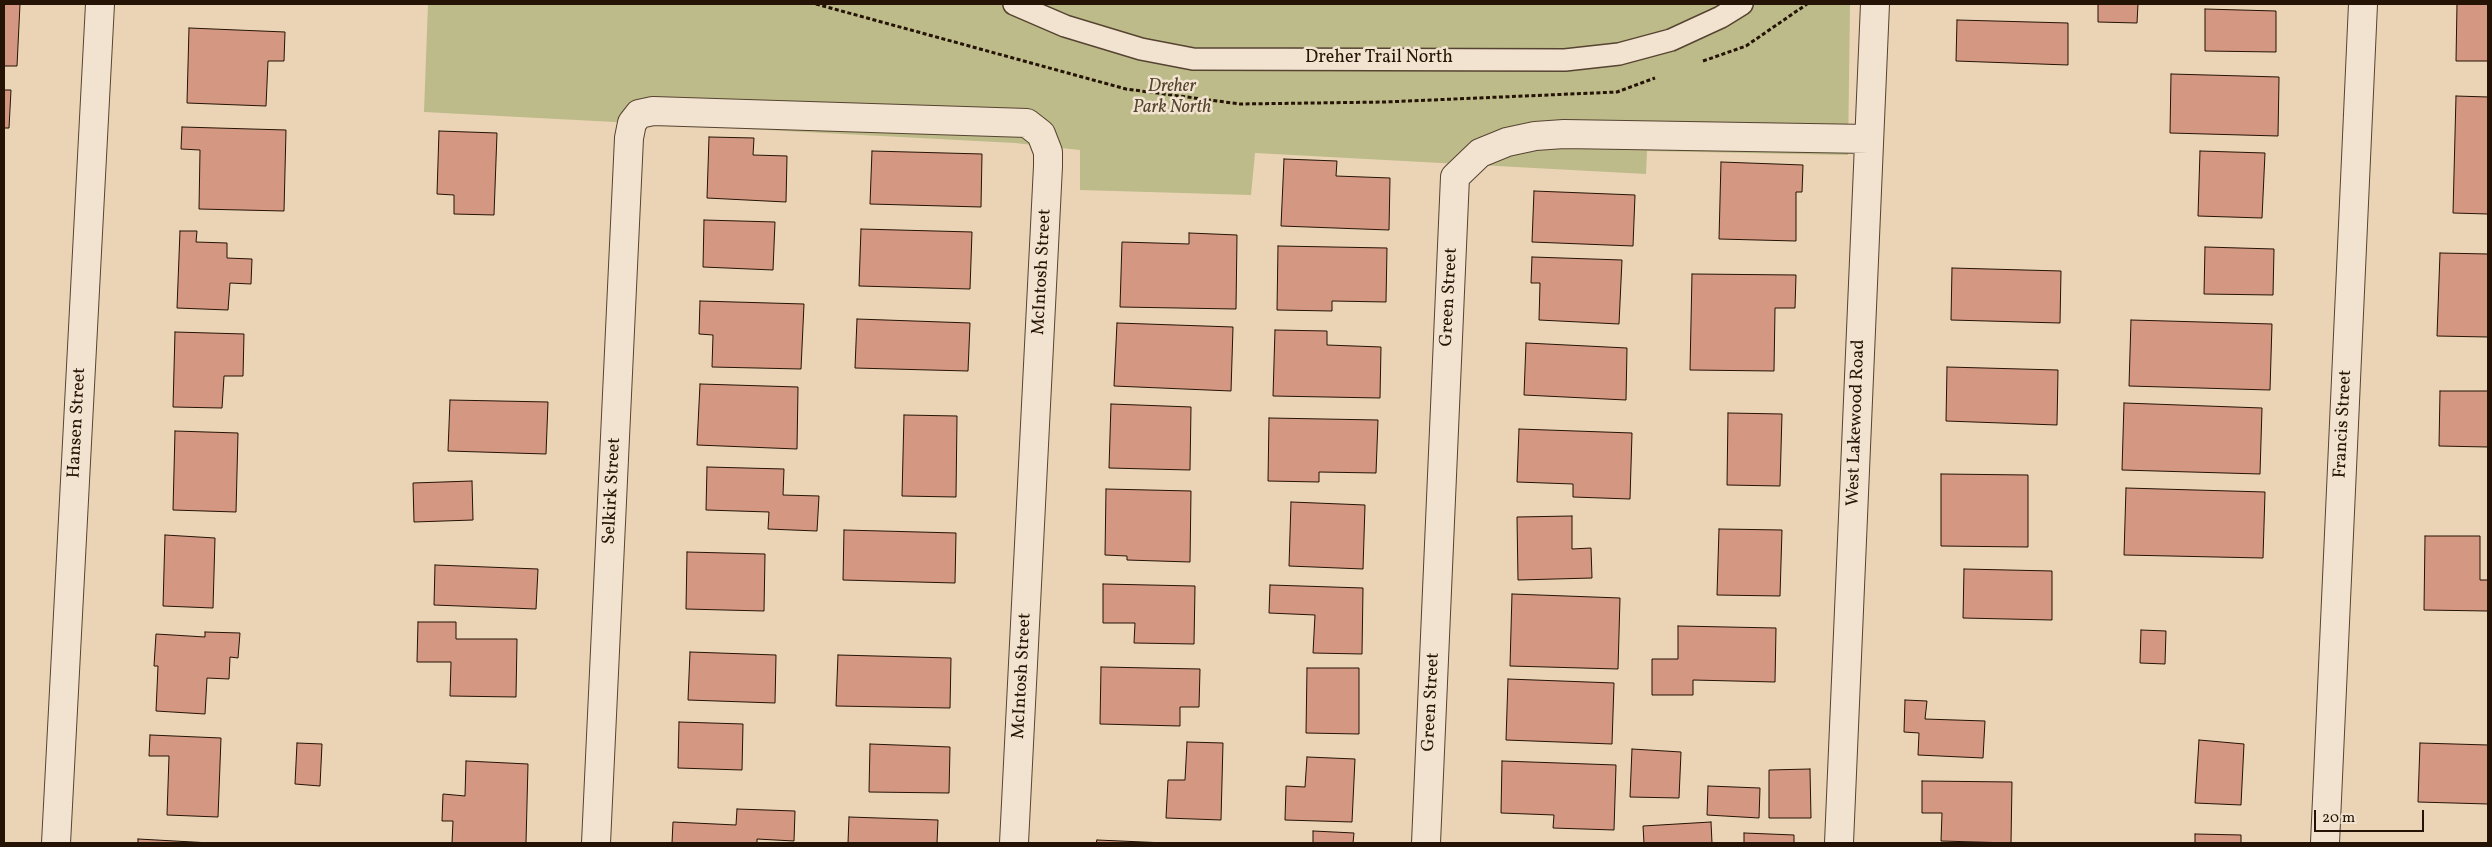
<!DOCTYPE html>
<style>
body{margin:0}
#map{position:relative;width:2492px;height:847px;overflow:hidden;background:#ead4b5;font-family:Vollkorn,serif}
canvas{display:block}
.frame{position:absolute;inset:0;border:5px solid #251305;pointer-events:none}
.scale{position:absolute;left:2314px;top:810px;width:110px;height:22px;box-sizing:border-box;border:2px solid #251305;border-top:0;padding-left:6px;font-size:15px;line-height:18px;white-space:nowrap;color:#251305;-webkit-text-stroke:4px #f1e3cf;paint-order:stroke}
</style>
<div id="map">
<canvas width="2492" height="847"></canvas>
<div class="frame"></div>
<div class="scale">20 m</div>
</div>
<script>
const c = document.querySelector('canvas').getContext('2d');
c.lineJoin = 'round';
function fill(path, color) { c.fillStyle = color; c.fill(path, 'evenodd'); }
const shape = rows => new Path2D(rows.map(r => 'M' + r).join(''));
function trace(path, color, width, dash) { c.strokeStyle = color; c.lineWidth = width; c.lineCap = dash ? 'butt' : 'round'; c.setLineDash(dash || []); c.stroke(path); }
function label(font, color, halo, rows, align = 'center') {
  c.font = font + ' Vollkorn,serif'; c.lineWidth = 5; c.setLineDash([]); c.textBaseline = 'middle'; c.strokeStyle = halo; c.fillStyle = color; for (const [text, x, y, turn = 0] of rows) {
    c.save(); c.translate(x, y); c.rotate((+turn || 0) * Math.PI / 180); c.textAlign = isNaN(turn) ? turn : align; if (halo) c.strokeText(text, 0, 0); c.fillText(text, 0, 0); c.restore();
  }
}
fill(shape([
 [428,4,1850,4,1848,155,1647,151,1646,174,1255,153,1251,195,1080,190,1080,150,1015,143,424,112]
]), '#bdbb89');
const building = shape([
 [4,4,20,4,17,66,4,66,4,4],
 [2098,4,2138,4,2137,23,2098,22,2098,4],
 [2457,4,2488,4,2488,61,2456,61,2457,4],
 [2205,9,2276,11,2276,52,2205,51,2205,9],
 [1957,20,2068,23,2068,65,1956,61,1957,20],
 [189,28,285,32,284,61,268,61,266,106,187,103,189,28],
 [2171,74,2279,77,2278,136,2170,133,2171,74],
 [4,90,11,90,9,128,4,128,4,90],
 [2456,96,2488,97,2488,214,2453,213,2456,96],
 [182,127,286,130,284,211,199,209,200,150,181,149,182,127],
 [439,131,497,133,494,215,454,214,454,195,437,194,439,131],
 [709,137,754,138,753,155,787,156,786,202,707,198,709,137],
 [872,151,982,154,981,207,870,204,872,151],
 [2200,151,2265,153,2262,218,2198,216,2200,151],
 [1284,159,1337,161,1336,176,1390,178,1389,230,1281,226,1284,159],
 [1721,162,1803,165,1802,192,1796,192,1796,241,1719,239,1721,162],
 [1534,191,1635,195,1633,246,1532,242,1534,191],
 [704,220,775,222,773,270,703,267,704,220],
 [861,229,972,232,970,289,859,286,861,229],
 [180,231,197,231,196,242,227,243,227,258,252,259,251,284,230,283,228,310,177,308,180,231],
 [1189,233,1237,235,1236,309,1120,307,1122,242,1189,244,1189,233],
 [1278,246,1387,248,1386,302,1332,301,1332,311,1277,310,1278,246],
 [2205,247,2274,249,2273,295,2204,294,2205,247],
 [2440,253,2488,254,2488,337,2437,336,2440,253],
 [1532,257,1622,260,1619,324,1539,320,1540,283,1531,283,1532,257],
 [1952,268,2061,271,2060,323,1951,320,1952,268],
 [1692,274,1796,275,1795,308,1775,308,1774,371,1690,370,1692,274],
 [700,301,804,304,801,369,712,367,713,335,699,334,700,301],
 [857,319,970,323,968,371,855,368,857,319],
 [2131,320,2272,324,2270,390,2129,386,2131,320],
 [1117,323,1233,327,1231,391,1114,386,1117,323],
 [1275,330,1327,331,1327,345,1381,347,1380,398,1273,396,1275,330],
 [175,332,244,334,243,376,224,376,222,408,173,407,175,332],
 [1526,343,1627,348,1626,400,1524,395,1526,343],
 [1947,367,2058,370,2057,425,1946,421,1947,367],
 [700,384,798,387,797,449,697,445,700,384],
 [2440,391,2488,391,2488,447,2439,446,2440,391],
 [450,400,548,402,546,454,448,451,450,400],
 [2124,403,2262,408,2260,474,2122,470,2124,403],
 [1111,404,1191,407,1190,470,1109,468,1111,404],
 [1728,413,1782,414,1780,486,1727,485,1728,413],
 [904,415,957,416,956,497,902,496,904,415],
 [1269,418,1378,420,1376,473,1319,472,1319,482,1268,481,1269,418],
 [1519,429,1632,433,1630,499,1573,497,1573,484,1517,482,1519,429],
 [175,431,238,433,236,512,173,510,175,431],
 [707,467,784,469,783,495,819,496,817,531,768,529,769,512,706,510,707,467],
 [1941,474,2028,475,2028,547,1941,546,1941,474],
 [472,481,473,520,414,522,413,483,472,481],
 [2126,488,2265,492,2263,558,2124,555,2126,488],
 [1106,489,1191,491,1190,562,1127,560,1127,556,1105,555,1106,489],
 [1291,502,1365,505,1363,569,1289,566,1291,502],
 [1572,516,1572,549,1591,548,1592,578,1518,580,1517,517,1572,516],
 [1719,529,1782,530,1780,596,1717,595,1719,529],
 [844,530,956,533,955,583,843,580,844,530],
 [165,535,215,538,213,608,163,606,165,535],
 [2425,536,2480,536,2480,580,2488,580,2488,611,2424,610,2425,536],
 [687,552,765,554,764,611,686,609,687,552],
 [435,565,538,569,536,609,434,605,435,565],
 [1964,569,2052,571,2052,620,1963,618,1964,569],
 [1103,584,1195,586,1194,644,1134,643,1135,623,1103,623,1103,584],
 [1270,585,1363,588,1362,654,1313,653,1315,615,1269,613,1270,585],
 [1512,594,1620,598,1618,669,1510,666,1512,594],
 [418,622,456,622,456,639,517,639,516,697,450,696,451,662,417,662,418,622],
 [1678,626,1776,628,1775,682,1693,680,1693,695,1652,695,1652,659,1678,659,1678,626],
 [2141,630,2166,631,2165,664,2140,663,2141,630],
 [205,632,240,633,238,658,230,657,229,679,207,678,205,714,156,711,158,666,154,666,156,634,205,637,205,632],
 [690,652,776,655,775,703,688,700,690,652],
 [838,655,951,658,950,708,836,706,838,655],
 [1101,667,1200,669,1199,707,1180,707,1180,726,1100,724,1101,667],
 [1307,668,1359,668,1359,734,1306,733,1307,668],
 [1508,679,1614,683,1612,744,1506,740,1508,679],
 [1905,700,1927,701,1925,719,1985,721,1983,758,1918,755,1919,733,1904,732,1905,700],
 [679,722,743,724,742,770,678,768,679,722],
 [150,735,221,738,218,817,167,815,169,756,149,756,150,735],
 [2199,740,2244,744,2241,805,2195,803,2199,740],
 [1187,742,1223,743,1221,820,1166,818,1168,780,1185,780,1187,742],
 [297,743,322,744,320,786,295,784,297,743],
 [2420,743,2488,745,2488,804,2418,802,2420,743],
 [870,744,950,747,949,793,869,792,870,744],
 [1632,749,1681,752,1679,798,1630,797,1632,749],
 [1307,757,1355,759,1352,822,1285,820,1286,786,1305,787,1307,757],
 [466,761,528,764,526,843,452,843,453,821,442,821,443,794,465,796,466,761],
 [1502,761,1616,765,1614,830,1553,828,1554,815,1501,813,1502,761],
 [1810,769,1811,818,1769,818,1769,770,1810,769],
 [1922,781,2012,782,2011,843,1941,841,1942,813,1922,813,1922,781],
 [1708,786,1760,788,1759,818,1707,815,1708,786],
 [737,809,795,811,794,841,757,839,757,843,672,843,673,822,736,825,737,809],
 [849,817,938,820,937,843,848,843,849,817],
 [1711,822,1712,843,1644,843,1643,826,1711,822],
 [1313,831,1354,833,1353,843,1313,843,1313,831],
 [1744,833,1794,835,1794,843,1744,843,1744,833],
 [2195,834,2241,835,2241,843,2195,843,2195,834],
 [138,839,211,843,138,843,138,839],
 [1097,840,1166,843,1096,843,1097,840]
]);
fill(building, '#d49781');
trace(building, '#251305', 1);
const lane = shape([
 [1014,4,1065,26,1141,49,1193,59,1565,60,1619,54,1671,40,1721,17,1742,4]
]);
const street = shape([
 [56,843,100,4],
 [596,843,629,138,632,123,639,114,653,111,1027,123,1041,134,1048,152,1048,166,1014,843],
 [1426,843,1455,177,1480,153,1507,142,1535,136,1564,134,1869,139],
 [1839,843,1875,4],
 [2325,843,2363,4]
]);
trace(lane, '#564331', 24);
trace(street, '#564331', 30);
trace(shape([
 [816,4,1126,89,1240,104,1385,102,1617,92,1655,78],
 [1703,61,1746,46,1807,4]
]), '#251305', 3, [4, 2.5]);
trace(lane, '#f1e3cf', 21);
trace(street, '#f1e3cf', 28);
label('18px', '#251305', '#f1e3cf', [
 ["Dreher Trail North",1379,59],
 ["McIntosh Street",1043,272,-87],
 ["Green Street",1450,297,-87],
 ["Hansen Street",78,423,-87],
 ["West Lakewood Road",1857,423,-88],
 ["Francis Street",2344,424,-87],
 ["Selkirk Street",613,491,-87],
 ["McIntosh Street",1023,676,-87],
 ["Green Street",1432,702,-87]
]);
label('italic 18px', '#53452d', '#f1e3cf', [
 ["Dreher",1172,88],
 ["Park North",1172,109]
]);
</script>
